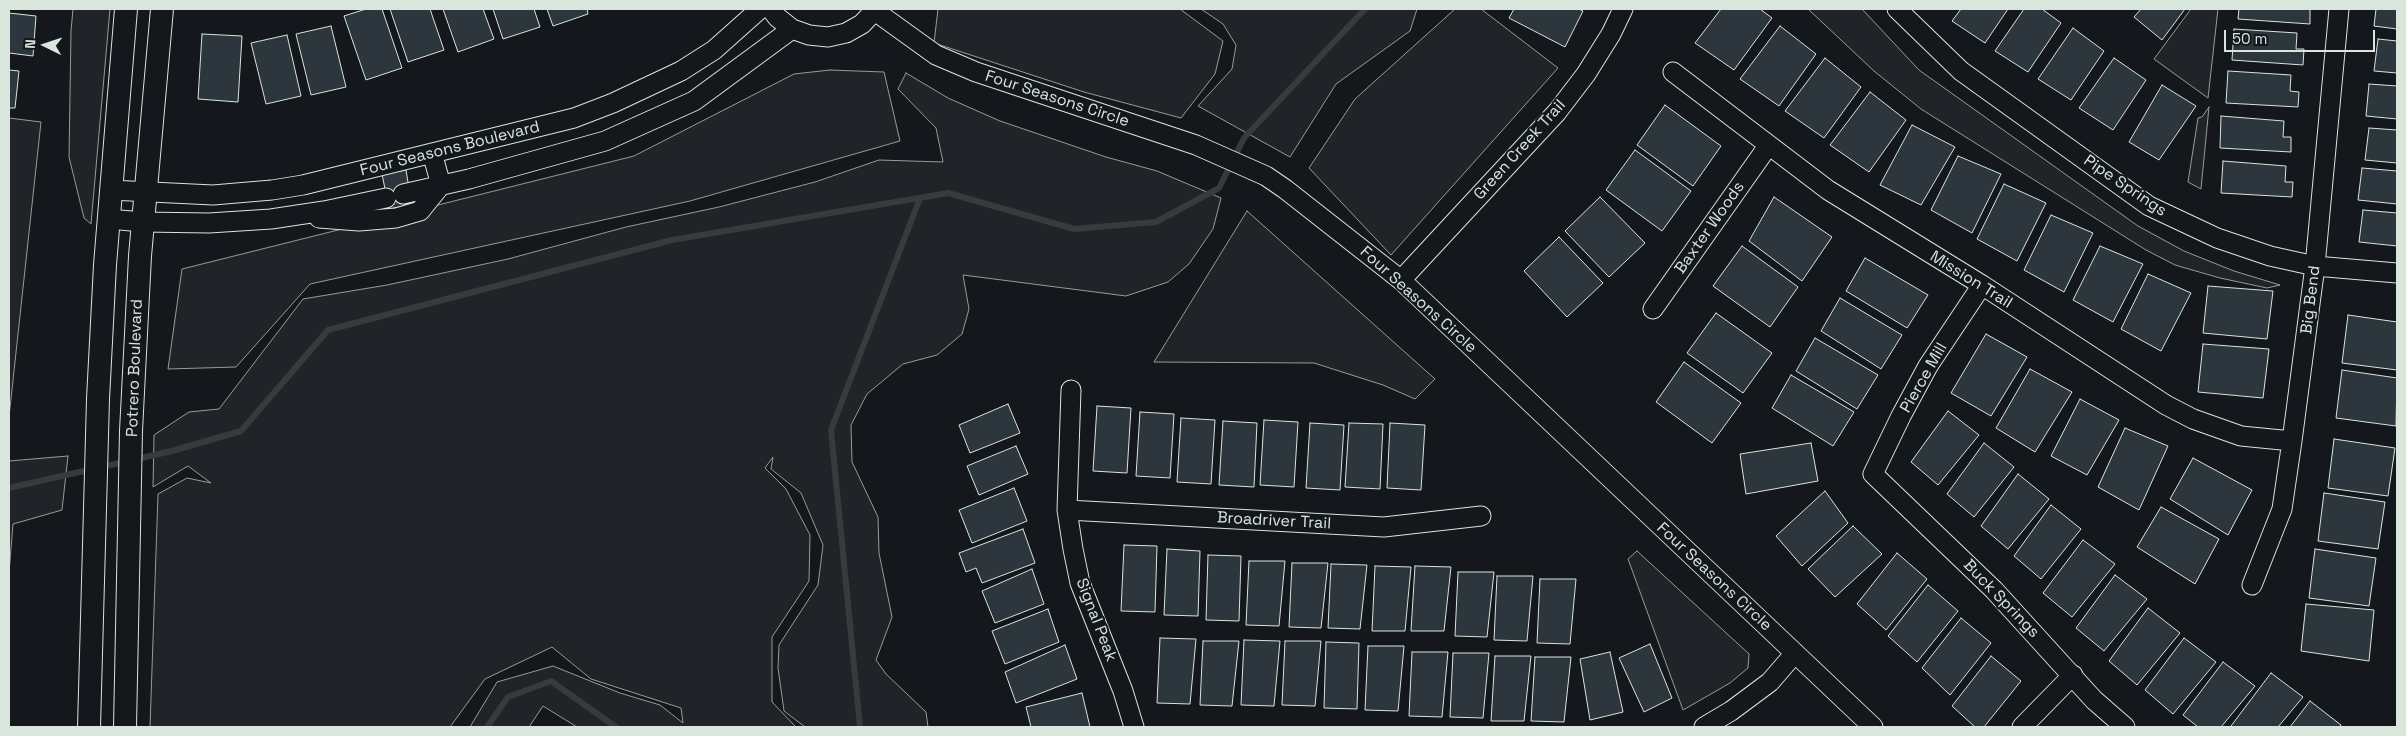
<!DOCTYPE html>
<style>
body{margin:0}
#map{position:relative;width:2406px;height:736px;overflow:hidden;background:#14181c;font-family:"Space Grotesk",sans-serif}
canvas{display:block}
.frame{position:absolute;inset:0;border:10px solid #d8e6dc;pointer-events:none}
.north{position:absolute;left:20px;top:20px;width:50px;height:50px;-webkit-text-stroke:4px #14181c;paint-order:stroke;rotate:274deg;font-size:14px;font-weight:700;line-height:20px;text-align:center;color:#d8e6dc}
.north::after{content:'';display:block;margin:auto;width:18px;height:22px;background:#d8e6dc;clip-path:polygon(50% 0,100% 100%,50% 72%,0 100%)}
.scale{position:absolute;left:2224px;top:30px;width:151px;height:22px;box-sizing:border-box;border:2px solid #d8e6dc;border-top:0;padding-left:6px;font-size:15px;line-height:18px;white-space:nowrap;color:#d8e6dc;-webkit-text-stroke:4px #14181c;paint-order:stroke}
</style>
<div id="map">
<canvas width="2406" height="736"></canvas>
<div class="frame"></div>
<div class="north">N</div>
<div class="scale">50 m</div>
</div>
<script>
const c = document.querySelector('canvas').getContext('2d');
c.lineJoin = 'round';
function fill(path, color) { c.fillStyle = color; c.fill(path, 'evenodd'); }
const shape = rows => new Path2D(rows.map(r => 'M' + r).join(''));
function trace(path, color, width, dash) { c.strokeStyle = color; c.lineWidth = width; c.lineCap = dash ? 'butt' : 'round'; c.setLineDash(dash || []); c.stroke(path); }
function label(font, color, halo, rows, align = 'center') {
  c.font = font + ' "Space Grotesk",sans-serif'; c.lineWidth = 4; c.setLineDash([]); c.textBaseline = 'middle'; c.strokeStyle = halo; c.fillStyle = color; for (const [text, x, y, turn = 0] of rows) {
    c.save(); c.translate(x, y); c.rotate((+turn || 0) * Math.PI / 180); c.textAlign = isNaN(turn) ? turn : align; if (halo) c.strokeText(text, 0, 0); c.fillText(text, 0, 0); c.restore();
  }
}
const green = shape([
 [73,9,110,9,91,224,84,218,69,157,71,31,73,9],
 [938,9,1180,9,1223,41,1215,74,1181,118,1084,92,934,43,938,9],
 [1201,9,1417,9,1410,31,1336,84,1290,157,1198,106,1232,69,1236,45,1223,24,1201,9],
 [1455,9,1481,9,1558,68,1391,255,1309,168,1355,99,1455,9],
 [1808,9,1862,9,1919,70,2138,226,2184,251,2234,271,2280,285,2267,288,2220,278,2175,265,2146,250,1921,109,1874,71,1808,9],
 [2191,9,2218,9,2208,98,2154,59,2191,9],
 [830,70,884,72,900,141,690,201,310,284,236,367,168,369,182,269,634,156,794,74,830,70],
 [906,73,948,98,1000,121,1106,157,1157,171,1221,198,1213,229,1189,264,1168,282,1126,296,963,275,969,309,962,334,937,355,903,364,867,394,851,425,852,462,878,517,879,553,892,617,876,660,886,674,926,712,928,727,805,727,784,711,778,668,779,645,818,585,823,545,801,493,771,469,773,457,765,468,786,489,810,535,809,581,772,637,772,702,796,727,577,727,543,706,529,727,470,727,497,682,553,666,620,693,660,705,683,723,681,708,591,679,552,647,485,679,450,727,150,727,158,494,187,478,211,483,188,466,153,487,154,435,189,412,219,409,303,299,387,285,508,259,626,227,719,207,815,182,879,160,943,162,936,128,898,89,906,73],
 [2209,107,2201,189,2188,182,2198,118,2202,117,2209,107],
 [9,118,41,122,9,417,9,118],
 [1247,211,1435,379,1415,399,1383,385,1314,363,1154,362,1247,211],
 [68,456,62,510,13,524,9,573,9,461,68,456],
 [1637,551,1749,654,1748,668,1730,683,1683,710,1628,559,1637,551]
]);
fill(green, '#202428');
trace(green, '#939e99', 1);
trace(shape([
 [9,488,172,451,241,431,328,330,672,240,948,193,1074,229,1156,222,1219,188,1244,138,1365,9],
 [487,727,508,697,551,681,616,727],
 [860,727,831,430,920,198]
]), '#363b3e', 6);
const building = shape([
 [366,9,382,9,402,68,366,80,344,16,366,9],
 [390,9,430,9,444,50,408,62,390,9],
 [443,9,483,9,494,39,458,52,443,9],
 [493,9,534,9,540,27,503,39,493,9],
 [547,9,587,9,588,14,553,26,547,9],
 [1514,9,1579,9,1583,11,1565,47,1509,18,1514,9],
 [1721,9,1760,9,1772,18,1734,70,1695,43,1721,9],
 [1961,9,2008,9,1985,43,1952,21,1961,9],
 [2024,9,2042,9,2061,23,2028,72,1995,51,2024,9],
 [2141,9,2185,9,2162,40,2134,17,2141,9],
 [2239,9,2310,9,2310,24,2238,19,2239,9],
 [2376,9,2397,9,2397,29,2374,26,2376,9],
 [9,13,36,16,33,56,9,53,9,13],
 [331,26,346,87,311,95,296,34,331,26],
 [1780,26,1816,54,1779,106,1740,79,1780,26],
 [2073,28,2104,51,2071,100,2038,79,2073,28],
 [2234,29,2297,33,2296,49,2304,49,2303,65,2232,60,2234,29],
 [202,34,242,36,238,102,198,99,202,34],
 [287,35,301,96,266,104,251,43,287,35],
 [2378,39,2397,41,2397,73,2374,71,2378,39],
 [1825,58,1861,87,1824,138,1785,111,1825,58],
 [2114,58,2146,80,2113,130,2079,108,2114,58],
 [9,70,19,71,15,108,9,108,9,70],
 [2228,71,2291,75,2290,91,2299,92,2298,107,2226,103,2228,71],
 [2369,84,2397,86,2397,119,2366,116,2369,84],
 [2162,85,2196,106,2159,160,2129,142,2162,85],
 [1870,92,1906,120,1869,172,1830,145,1870,92],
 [1665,105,1721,146,1693,186,1637,145,1665,105],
 [2221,116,2284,121,2283,137,2291,137,2291,152,2220,148,2221,116],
 [1912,125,1955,147,1921,205,1880,185,1912,125],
 [2369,128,2397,130,2397,163,2365,160,2369,128],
 [1635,150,1691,191,1662,231,1606,190,1635,150],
 [1958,156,2001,174,1972,233,1931,210,1958,156],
 [2223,161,2286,166,2285,182,2293,182,2292,197,2221,193,2223,161],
 [2362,168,2397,171,2397,204,2358,200,2362,168],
 [406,170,409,188,402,189,405,206,389,209,382,174,406,170],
 [2004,184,2046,203,2017,261,1977,239,2004,184],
 [1600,197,1645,243,1609,277,1565,231,1600,197],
 [1774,197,1832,237,1802,281,1749,241,1774,197],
 [2363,210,2397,213,2397,246,2359,242,2363,210],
 [2051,215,2093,233,2064,292,2024,270,2051,215],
 [1559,237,1603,283,1567,317,1524,271,1559,237],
 [1742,246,1798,287,1770,327,1713,286,1742,246],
 [2100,246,2143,264,2113,322,2073,300,2100,246],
 [1865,258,1928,295,1907,328,1846,291,1865,258],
 [2148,274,2191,293,2161,351,2121,329,2148,274],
 [2208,286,2273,291,2267,339,2203,333,2208,286],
 [1840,298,1902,335,1881,369,1821,331,1840,298],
 [1716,313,1772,353,1743,393,1687,353,1716,313],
 [2348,315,2397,322,2397,370,2342,363,2348,315],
 [1986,334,2027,357,1991,416,1951,393,1986,334],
 [1815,338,1878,375,1857,409,1796,371,1815,338],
 [2203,344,2269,349,2263,398,2198,392,2203,344],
 [1684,362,1741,403,1712,443,1656,402,1684,362],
 [2030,369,2072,392,2035,452,1996,428,2030,369],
 [2342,370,2397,378,2396,426,2336,418,2342,370],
 [1791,375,1854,412,1833,446,1772,408,1791,375],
 [2080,399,2119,420,2087,475,2051,456,2080,399],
 [1008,404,1020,433,970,453,959,425,1008,404],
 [1097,406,1131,408,1127,473,1093,471,1097,406],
 [1948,411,1979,435,1938,485,1911,462,1948,411],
 [1140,412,1174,414,1170,478,1136,476,1140,412],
 [1181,418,1215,420,1211,484,1177,482,1181,418],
 [1264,420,1298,422,1294,487,1260,485,1264,420],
 [1223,421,1257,423,1254,487,1219,485,1223,421],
 [1310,423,1344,425,1340,490,1306,488,1310,423],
 [1349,423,1383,424,1380,489,1345,487,1349,423],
 [1390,423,1425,425,1421,490,1387,488,1390,423],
 [2125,428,2168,446,2139,510,2098,487,2125,428],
 [2334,439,2395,448,2388,496,2328,488,2334,439],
 [1811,443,1818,481,1746,494,1740,454,1811,443],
 [1984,443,2014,467,1974,517,1947,494,1984,443],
 [1016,446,1028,474,979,495,967,466,1016,446],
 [2193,458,2252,490,2228,535,2170,499,2193,458],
 [2018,474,2049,499,2008,549,1981,526,2018,474],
 [1014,488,1027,521,972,543,959,510,1014,488],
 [1825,491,1848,523,1802,566,1776,536,1825,491],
 [2324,493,2385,502,2378,549,2318,541,2324,493],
 [2051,505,2081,529,2041,579,2014,556,2051,505],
 [2161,507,2219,539,2195,584,2137,547,2161,507],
 [1853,526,1882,554,1835,597,1808,569,1853,526],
 [1023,529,1035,563,982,583,976,568,966,572,959,553,1023,529],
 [2083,540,2115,564,2072,617,2043,593,2083,540],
 [1124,545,1157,546,1155,612,1121,611,1124,545],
 [1167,549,1200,551,1198,616,1164,615,1167,549],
 [2315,549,2376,558,2369,606,2309,598,2315,549],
 [1897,553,1927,579,1886,630,1857,604,1897,553],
 [1208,555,1241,556,1239,621,1206,620,1208,555],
 [1249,561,1285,561,1279,626,1246,625,1249,561],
 [1292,563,1328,563,1321,628,1289,627,1292,563],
 [1331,564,1367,565,1360,629,1328,628,1331,564],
 [1375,566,1411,567,1405,631,1372,631,1375,566],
 [1415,566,1451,567,1444,631,1411,631,1415,566],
 [1032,569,1044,604,995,623,982,591,1032,569],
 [1458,572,1494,572,1487,637,1455,636,1458,572],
 [2115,575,2147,599,2104,651,2076,628,2115,575],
 [1497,576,1533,576,1527,641,1494,640,1497,576],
 [1540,579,1576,579,1570,644,1537,643,1540,579],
 [1928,585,1958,611,1917,662,1888,636,1928,585],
 [2306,604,2374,610,2369,661,2301,651,2306,604],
 [2148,608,2180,633,2137,685,2109,661,2148,608],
 [1048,609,1059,642,1005,664,992,631,1048,609],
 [1961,618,1991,643,1950,695,1922,668,1961,618],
 [1160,638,1196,639,1190,704,1157,703,1160,638],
 [2184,638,2216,662,2173,714,2145,690,2184,638],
 [1244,640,1280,641,1274,706,1241,705,1244,640],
 [1203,641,1239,641,1232,706,1200,705,1203,641],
 [1285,641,1321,641,1315,706,1282,705,1285,641],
 [1326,642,1359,643,1357,709,1324,708,1326,642],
 [1650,644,1672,698,1644,712,1619,658,1650,644],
 [1065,645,1077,679,1016,703,1005,672,1065,645],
 [1368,646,1404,646,1398,711,1365,710,1368,646],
 [1412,652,1448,652,1442,717,1409,716,1412,652],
 [1610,652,1623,712,1590,720,1580,659,1610,652],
 [1453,653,1489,653,1483,718,1450,717,1453,653],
 [1495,656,1531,656,1524,721,1491,721,1495,656],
 [1991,656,2021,681,1984,727,1975,727,1952,706,1991,656],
 [1535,657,1571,657,1564,722,1531,721,1535,657],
 [2223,662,2255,686,2221,727,2198,727,2183,715,2223,662],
 [2271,673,2303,697,2278,727,2233,727,2231,726,2271,673],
 [1082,693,1090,727,1031,727,1026,707,1082,693],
 [2310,701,2341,725,2340,727,2290,727,2310,701]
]);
fill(building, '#2c363c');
trace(building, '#d8e6dc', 1);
const minor = shape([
 [771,9,777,17,792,29,809,35,828,37,846,33,862,24,876,9],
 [1897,9,1961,71,2149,206,2217,238,2270,256,2315,266,2397,273],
 [875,11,936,55,976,72,1196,145,1266,176,1285,189,1401,280,1873,727],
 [1673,72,1828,190,1982,285,2166,405,2193,419,2241,436,2292,441],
 [110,190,213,195,272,190,303,185,574,118,613,103,681,71,714,50,760,9],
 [403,194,469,179,605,141,694,101,792,29],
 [319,218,359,221,396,218,420,211,441,185,432,153],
 [108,219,143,222,209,223,271,219,324,211,386,198],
 [1401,280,1557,112,1586,74,1611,34,1623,9],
 [1982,285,1928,366,1901,416,1873,474,1994,590,2094,700,2125,727],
 [1653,309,1768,146],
 [1071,390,1067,510,1073,549,1080,583,1123,691,1134,727],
 [1067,510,1384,527,1481,516],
 [2252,585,2282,509,2292,441,2315,266,2339,9],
 [1704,727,1731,711,1770,682,1795,653],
 [2022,727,2073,675]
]);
const tertiary = shape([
 [89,727,98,399,105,265,126,9],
 [125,727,131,431,140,256,162,9]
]);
trace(minor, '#d8e6dc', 21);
trace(tertiary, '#d8e6dc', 24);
trace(minor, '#14181c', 19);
trace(tertiary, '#14181c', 22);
label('16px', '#d8e6dc', '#14181c', [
 ["Four Seasons Circle",1057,99,18],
 ["Four Seasons Boulevard",450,149,-14],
 ["Green Creek Trail",1520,150,-48],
 ["Pipe Springs",2125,186,34],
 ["Baxter Woods",1710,228,-55],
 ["Mission Trail",1971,280,32],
 ["Four Seasons Circle",1418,300,42],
 ["Big Bend",2311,300,-83],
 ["Potrero Boulevard",135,368,-88],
 ["Pierce Mill",1924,378,-60],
 ["Broadriver Trail",1274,521,3],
 ["Four Seasons Circle",1714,577,43],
 ["Buck Springs",2001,599,46],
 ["Signal Peak",1096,620,69]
]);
</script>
